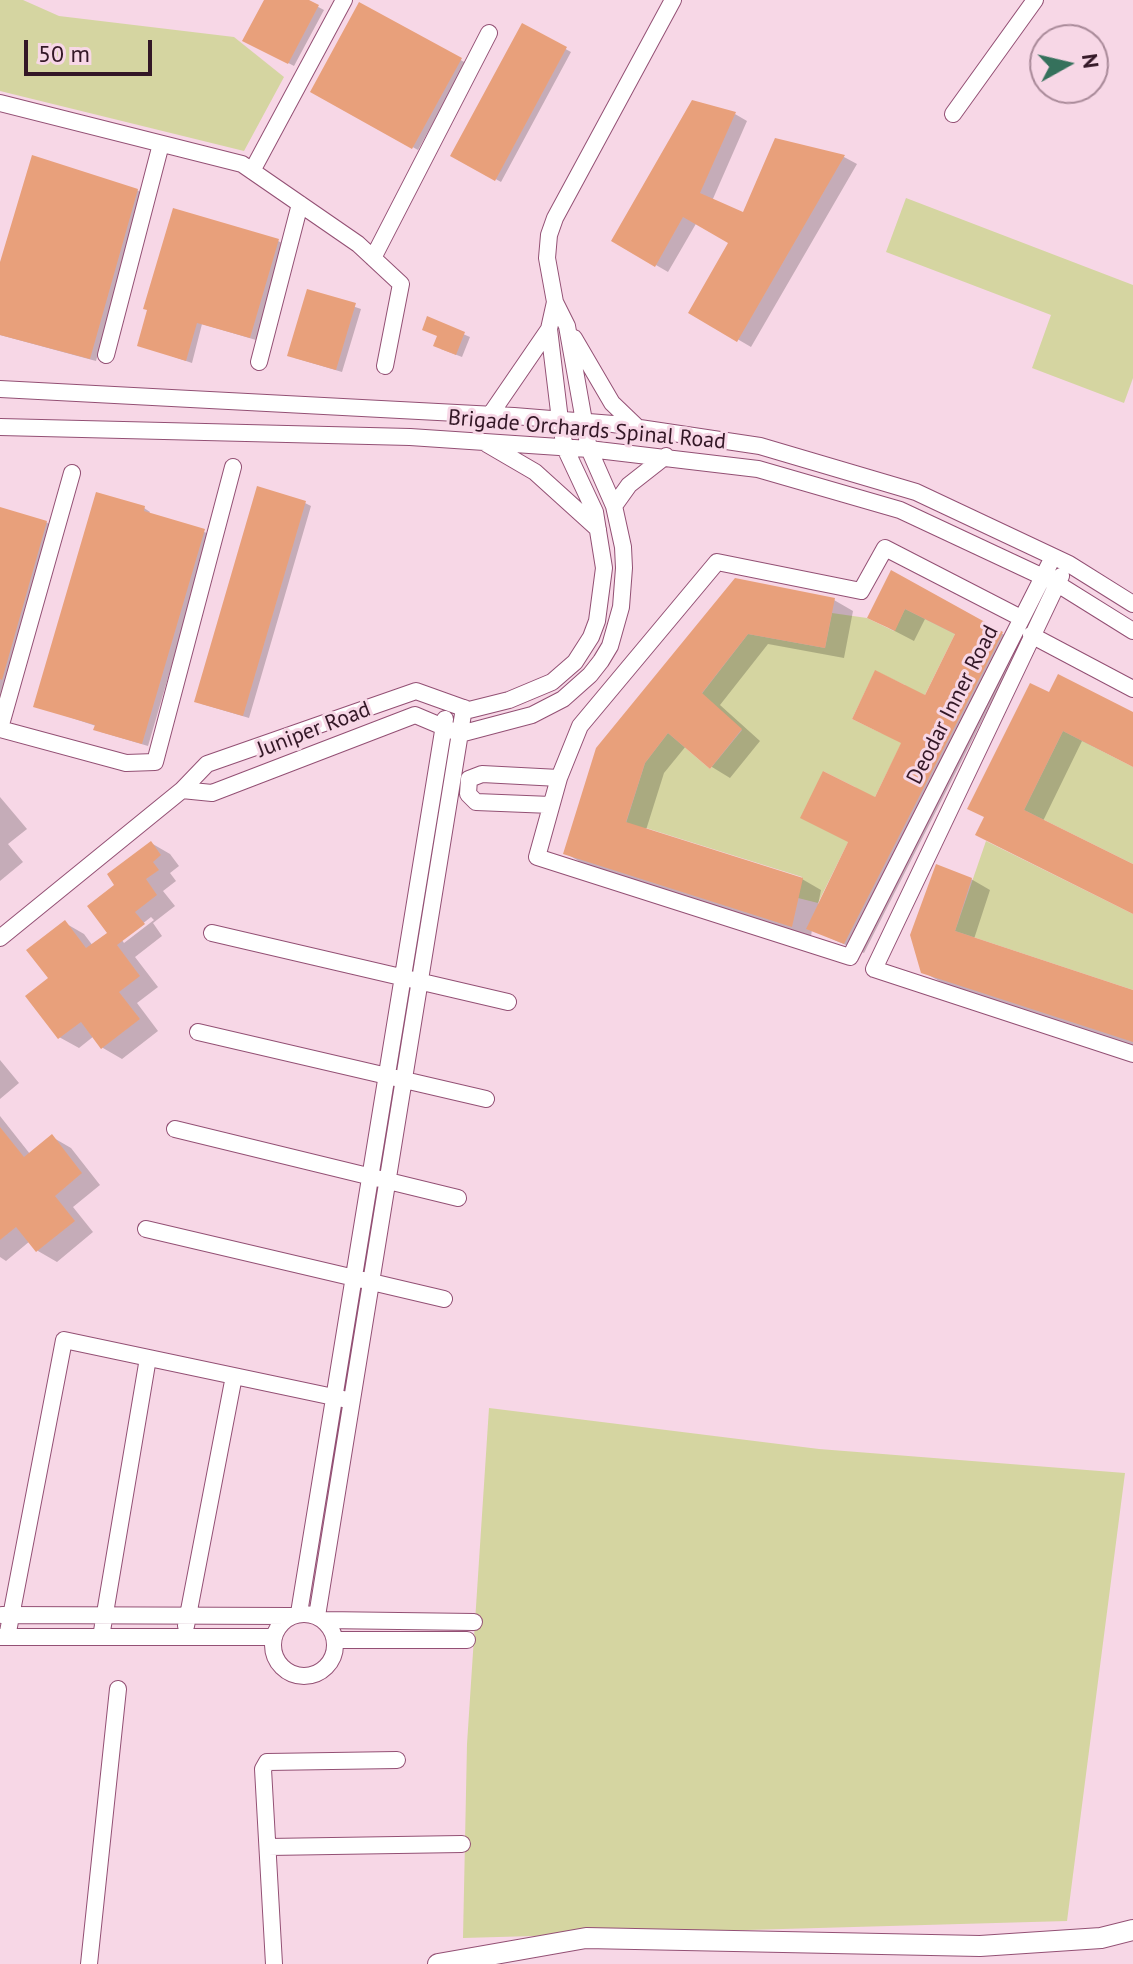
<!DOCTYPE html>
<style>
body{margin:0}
#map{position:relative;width:1133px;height:1964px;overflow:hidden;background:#f7d7e6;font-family:"PT Sans",sans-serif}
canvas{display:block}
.north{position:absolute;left:1029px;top:24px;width:80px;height:80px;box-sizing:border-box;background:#f7d7e6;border:2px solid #a98a99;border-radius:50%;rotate:82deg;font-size:22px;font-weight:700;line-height:32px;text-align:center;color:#331726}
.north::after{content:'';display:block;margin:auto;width:28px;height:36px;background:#35715c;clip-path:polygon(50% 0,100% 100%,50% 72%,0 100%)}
.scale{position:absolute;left:24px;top:40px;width:128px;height:36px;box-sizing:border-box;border:4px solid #331726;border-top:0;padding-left:10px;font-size:24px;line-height:28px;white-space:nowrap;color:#331726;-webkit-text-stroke:6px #f7d7e6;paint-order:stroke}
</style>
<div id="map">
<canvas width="1133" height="1964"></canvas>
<div class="north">N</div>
<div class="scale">50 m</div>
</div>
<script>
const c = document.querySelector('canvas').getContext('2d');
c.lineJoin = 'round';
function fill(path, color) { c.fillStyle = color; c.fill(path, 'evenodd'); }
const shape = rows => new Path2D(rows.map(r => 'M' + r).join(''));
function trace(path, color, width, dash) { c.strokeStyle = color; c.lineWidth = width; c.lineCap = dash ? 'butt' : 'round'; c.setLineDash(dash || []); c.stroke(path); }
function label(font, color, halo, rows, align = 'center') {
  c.font = font + ' "PT Sans",sans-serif'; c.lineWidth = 6; c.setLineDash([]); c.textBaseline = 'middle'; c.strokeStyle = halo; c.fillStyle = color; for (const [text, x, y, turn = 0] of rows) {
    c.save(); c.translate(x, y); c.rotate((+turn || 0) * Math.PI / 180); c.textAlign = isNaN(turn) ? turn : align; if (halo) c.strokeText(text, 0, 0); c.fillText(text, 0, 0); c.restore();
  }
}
fill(shape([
 [0,0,23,0,59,16,234,37,284,77,244,151,0,91],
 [906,198,1133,285,1133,378,1124,403,1032,368,1051,315,886,252],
 [905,609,955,634,914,717,895,707,905,685,875,671,852,719,881,733,905,736,869,809,855,787,823,771,857,824,818,903,798,898,802,877,646,828,621,839,645,763,668,733,710,769,742,730,690,709,748,634,825,648,832,613,867,618,894,631],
 [1063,731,1133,767,1133,864,1024,810],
 [986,841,1133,914,1133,990,955,931],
 [489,1408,819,1449,1125,1473,1067,1921,463,1938,467,1744]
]), '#d5d5a1');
fill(shape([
 [266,0,305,0,324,10,294,66,245,40],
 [360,4,466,63,418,150,312,91],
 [523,26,571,52,501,182,453,155],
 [735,114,747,121,712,201,744,215,776,140,844,157,857,164,751,347,691,312,731,242,697,222,668,272,613,240],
 [137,190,143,194,96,361,0,335,0,272],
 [278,241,284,244,256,340,202,324,192,363,139,345],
 [308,291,361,309,342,372,295,358],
 [428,319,470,337,462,357,441,349,440,336],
 [305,503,311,506,249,718,202,704],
 [144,508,150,512,149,514,210,534,148,746,101,732,96,726,36,706],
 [0,515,46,522,52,526,0,701],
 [892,573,1021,644,864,953,812,930,811,936,584,864,565,853,736,580,834,600,853,611,844,658,768,644,720,705,760,741,730,778,712,767,686,746,664,773,646,830,802,879,821,890,818,905,876,799,957,635,925,619,914,641,889,628],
 [1050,695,1133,714,1133,766,1082,741,1043,821,1133,866,1133,913,996,845],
 [0,797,27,829,8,844,23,862,0,881],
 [151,843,170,854,179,866,170,873,176,881,163,891,175,906,153,923,162,936,135,957,158,987,137,1003,158,1031,122,1059,103,1048,94,1036,79,1048,59,1037,51,978,65,923,84,934,93,946,110,933,117,885],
 [151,917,154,920,124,943,122,940],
 [971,879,990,890,974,939,1133,992,1133,1046,943,983,923,972],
 [0,1060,19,1083,0,1099],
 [0,1116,30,1154,52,1137,71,1148,100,1185,73,1207,93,1232,57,1262,38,1251,30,1241,6,1261,0,1257]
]), '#0003');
fill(shape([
 [264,0,309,0,319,5,288,64,242,41],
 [359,2,462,58,412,149,310,92],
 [522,23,567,47,495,181,450,156],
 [692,100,736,112,700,193,743,212,775,138,845,155,737,342,688,313,728,243,683,217,655,267,611,241],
 [32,155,138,189,90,359,0,335,0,262],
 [173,208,279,239,250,338,197,323,186,361,137,346,147,310,143,309],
 [307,289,356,303,336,370,287,356],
 [427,316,465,332,456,355,433,346,437,336,422,330],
 [257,486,306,501,243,716,194,702],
 [96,492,145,506,144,511,205,529,142,744,93,730,95,725,33,707],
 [0,507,47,521,2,680,0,679],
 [891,570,1003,632,844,944,806,929,848,842,800,818,823,771,875,797,901,743,852,719,875,670,925,695,955,634,905,609,895,631,867,618],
 [735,578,835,598,825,648,748,634,702,693,742,729,710,769,668,733,645,763,626,822,803,878,792,927,563,854,596,748],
 [1058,674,1133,712,1133,767,1063,731,1024,810,1133,864,1133,914,975,835,984,817,967,809,1030,683,1049,692],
 [151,841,161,855,153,862,159,870,146,879,157,895,135,912,145,924,117,945,140,976,119,992,140,1019,101,1049,81,1022,58,1039,25,996,48,978,26,950,65,920,86,948,107,933,87,906,114,885,107,874],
 [936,864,972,878,955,931,1133,990,1133,1042,921,973,910,935],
 [0,1127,24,1157,52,1134,82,1173,55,1196,75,1221,36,1252,16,1227,0,1240]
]), '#e8a07b');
const minor = shape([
 [0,103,242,164,358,244,401,284,385,366],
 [953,114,1035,0],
 [252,171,344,0],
 [373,258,489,33],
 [574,338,612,403,637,427],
 [106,355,161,144],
 [259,362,300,204],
 [0,389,514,416,613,424,760,446,916,492,1069,564,1133,604],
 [490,415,549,329],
 [0,427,410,437,589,449,758,469,900,510,1056,583,1133,631],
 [487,444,535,472,598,529],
 [614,506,629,485,666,456],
 [1061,576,874,969,1133,1054],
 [1021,618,885,548,861,591,717,562,580,726,559,778,537,857,850,957,1053,557],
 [1031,635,1133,689],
 [0,728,72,473],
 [0,729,126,763,155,762,233,467],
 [182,790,212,793,415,715,460,734,532,715,563,699,590,675,601,661,610,646,621,607,624,568,623,547,614,506,589,449,567,326,555,302,547,258,549,235,555,218,673,0],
 [551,805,476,802,468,794,469,779,482,774,559,778],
 [212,933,508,1002],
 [0,938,182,790,207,764,416,691,469,710,509,700,552,682,575,662,591,637,597,621,604,568,595,512,565,448,560,420,549,329,555,302],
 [198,1032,486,1099],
 [175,1129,458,1198],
 [146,1229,444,1299],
 [299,1613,445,719],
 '273 1645a31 31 0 1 1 62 0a31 31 0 1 1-62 0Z',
 [2,1615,291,1616],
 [317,1616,464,708],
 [324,1620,474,1622],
 [186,1626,234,1376],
 [0,1637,273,1637],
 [7,1637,64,1340,343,1399],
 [101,1637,148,1358],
 [335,1640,467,1640],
 [268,1847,462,1844],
 [89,1964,118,1689],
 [274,1964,263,1769,267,1762,397,1760]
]);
const tertiary = shape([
 [438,1964,586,1938,980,1946,1101,1938,1133,1930]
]);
trace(minor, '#935074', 18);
trace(tertiary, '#935074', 22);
trace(minor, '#fff', 16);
trace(tertiary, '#fff', 20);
label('22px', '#331726', '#f7d7e6', [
 ["Brigade Orchards Spinal Road",587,430,5],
 ["Deodar Inner Road",953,705,-63],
 ["Juniper Road",314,730,-21]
]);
</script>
